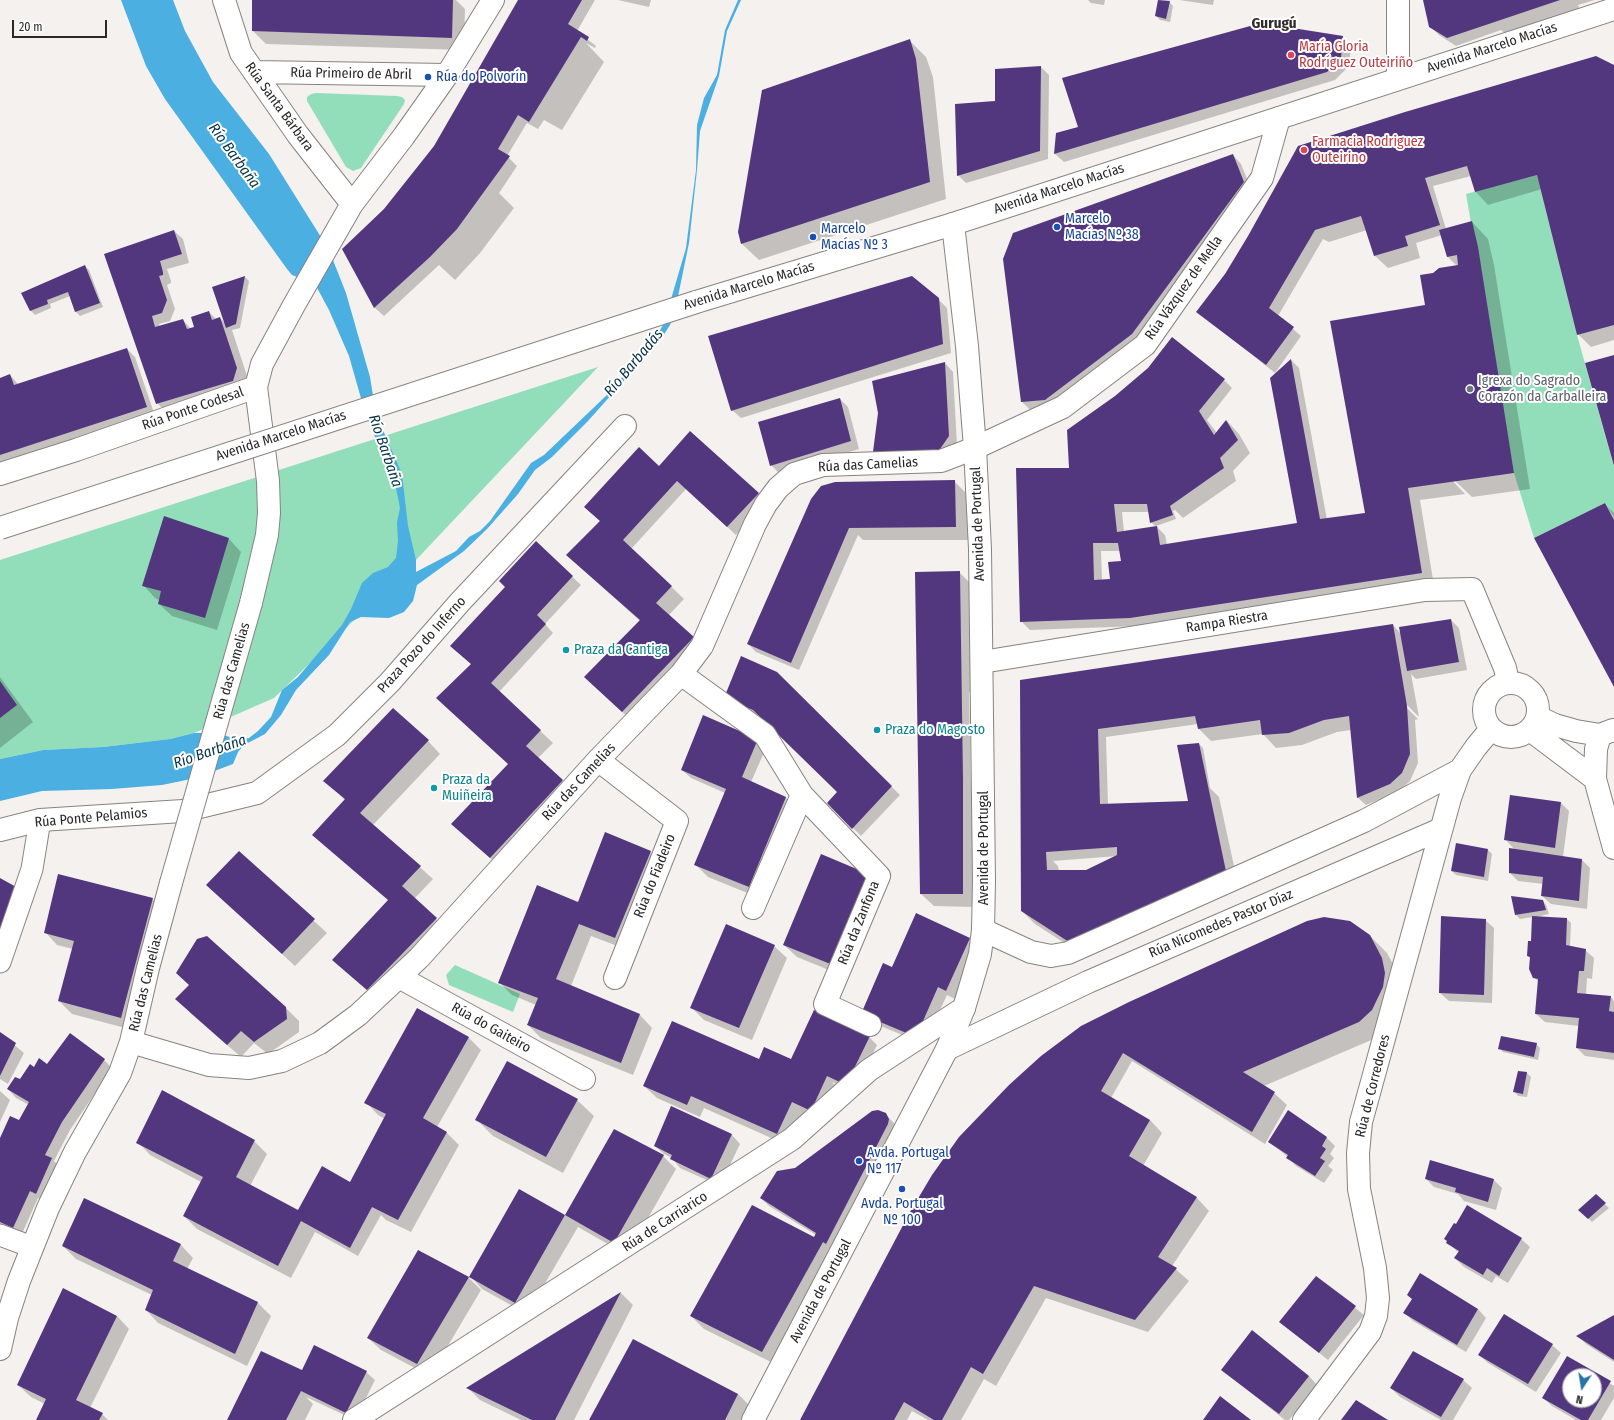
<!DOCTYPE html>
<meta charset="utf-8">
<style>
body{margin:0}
#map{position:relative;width:1614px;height:1420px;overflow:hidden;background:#f5f1ee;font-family:"Fira Sans Condensed",sans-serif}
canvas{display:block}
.north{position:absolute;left:1562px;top:1368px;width:40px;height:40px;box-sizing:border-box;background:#fff;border:1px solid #aaa9a9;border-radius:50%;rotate:192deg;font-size:11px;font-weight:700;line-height:16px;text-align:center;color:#2b2928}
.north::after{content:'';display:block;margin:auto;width:14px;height:18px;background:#2673a6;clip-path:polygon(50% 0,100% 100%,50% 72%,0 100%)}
.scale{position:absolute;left:12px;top:20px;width:95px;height:18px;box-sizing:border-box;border:2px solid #2b2928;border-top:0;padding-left:5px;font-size:12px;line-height:14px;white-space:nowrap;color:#2b2928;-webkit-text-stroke:3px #fff;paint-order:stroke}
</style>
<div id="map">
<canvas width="1614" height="1420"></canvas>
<div class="north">N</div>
<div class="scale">20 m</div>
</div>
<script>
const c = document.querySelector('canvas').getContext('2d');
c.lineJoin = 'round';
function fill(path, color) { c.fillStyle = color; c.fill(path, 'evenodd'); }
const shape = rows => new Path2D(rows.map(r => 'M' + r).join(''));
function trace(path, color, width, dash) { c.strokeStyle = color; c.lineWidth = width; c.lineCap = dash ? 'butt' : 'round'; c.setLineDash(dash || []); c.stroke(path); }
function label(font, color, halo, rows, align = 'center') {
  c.font = font + ' "Fira Sans Condensed",sans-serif'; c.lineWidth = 4; c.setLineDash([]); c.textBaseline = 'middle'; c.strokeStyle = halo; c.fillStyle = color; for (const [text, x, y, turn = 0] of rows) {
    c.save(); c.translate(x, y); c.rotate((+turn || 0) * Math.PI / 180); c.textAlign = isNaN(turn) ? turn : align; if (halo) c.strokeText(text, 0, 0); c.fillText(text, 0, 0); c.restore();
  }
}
fill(shape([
 [316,93,397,96,402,97,405,100,404,104,361,168,353,171,346,167,307,101,307,97,311,94],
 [1537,175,1577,335,1614,467,1614,517,1605,503,1534,538,1514,473,1466,194],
 [598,367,416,560,274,698,194,733,170,739,103,747,43,750,0,759,0,560],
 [455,965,520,994,513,1012,449,985,446,975]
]), '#93deba');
fill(shape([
 [121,0,173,0,185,31,213,82,269,154,329,250,346,293,370,377,376,414,402,474,408,526,416,560,416,572,456,551,469,537,480,531,490,521,531,463,544,455,608,394,658,334,664,323,686,248,696,170,697,125,704,98,717,75,725,30,738,0,741,0,727,31,719,76,700,131,697,170,689,243,675,311,670,325,661,339,588,421,552,457,535,470,518,494,487,529,464,551,417,585,413,601,404,612,389,618,361,617,350,622,329,655,296,690,281,715,265,734,244,745,238,752,233,764,196,778,162,785,112,789,42,791,0,801,0,759,43,750,103,747,170,739,194,733,218,733,238,740,249,738,258,731,271,717,282,690,298,677,342,625,351,609,362,583,373,573,388,567,396,558,398,541,397,522,400,508,395,483,366,416,349,356,329,310,315,284,292,275,287,269,165,99,146,66]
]), '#4bafe1');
fill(shape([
 [253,0,456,0,465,9,464,50,266,44,253,31],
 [519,0,595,0,577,31,596,46,595,48,586,43,604,62,562,130,544,120,538,129,527,123,507,156,517,166,499,193,514,208,480,253,455,280,439,265,384,316,375,308,344,249,384,209,435,146],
 [618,0,651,0,649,7],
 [1088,0,1105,0,1104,5,1091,3],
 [1179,0,1214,0,1213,5],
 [1424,0,1595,0,1578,5,1580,10,1506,34,1501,30,1456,46,1439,35,1430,26],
 [1169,2,1173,6,1170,22,1160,20,1156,16],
 [1261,24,1343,37,1351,46,1349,66,1335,80,1064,162,1055,154,1057,134,1079,128],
 [910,41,926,57,933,77,946,199,759,260,742,244],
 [1614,66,1614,340,1591,347,1578,334,1542,189,1488,205,1476,192,1471,176,1433,186,1446,229,1472,222,1488,239,1494,265,1530,489,1472,497,1451,477,1450,478,1465,494,1420,500,1434,586,1139,626,1030,630,1021,621,1070,469,1224,380,1232,388,1207,420,1217,433,1227,421,1239,434,1250,453,1233,471,1236,481,1183,518,1175,510,1173,511,1176,519,1156,526,1165,535,1167,545,1298,524,1272,378,1291,360,1299,368,1327,520,1366,514,1427,309,1433,274,1457,266,1447,256,1442,235,1416,243,1420,258,1388,268,1375,256,1367,230,1329,242,1323,239,1278,316,1301,336,1275,373,1198,312,1225,274],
 [1122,512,1149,512,1151,522,1156,527,1124,532],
 [1101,551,1120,551,1122,562,1111,580,1102,580],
 [1041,67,1049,75,1048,159,966,183,958,175,996,102],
 [1233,155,1241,164,1252,191,1171,320,1039,418,1022,402],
 [174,231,183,239,189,263,167,269,171,281,171,283,167,285,175,309,170,321,159,324,160,327,183,320,191,329,196,327,209,312,216,319,220,318,226,324,245,277,249,281,240,328,232,330,249,382,170,416,157,403,105,255],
 [85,266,89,270,103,307,80,316,76,312,70,296,50,304,51,308,35,315,31,311,23,293],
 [938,299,947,308,951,353,741,418,732,410],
 [127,349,135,357,155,416,0,466,0,379,10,375,18,384],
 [945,363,953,372,957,445,947,460,882,460,874,452],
 [840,399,848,407,859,449,780,474,771,465],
 [690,432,767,502,736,535,686,489,632,548,626,543,684,599,668,616,706,650,635,724,598,689,640,621,567,555,600,521,585,507,660,467],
 [954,481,967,494,969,540,863,540,858,535,799,670,756,652,748,644,812,499],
 [1605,504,1614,513,1614,685],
 [229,539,241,552,217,630,172,616,159,604,160,600,156,599,144,586],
 [536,543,581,585,545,624,553,633,499,692,553,743,538,758,575,793,503,870,453,824,509,764,471,664,460,654],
 [959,572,972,585,973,692,969,692,971,790,976,794,975,907,934,906,921,894],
 [1451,620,1459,628,1467,670,1416,679,1411,674,1419,717,1404,702,1403,704,1418,719,1415,720,1418,763,1410,781,1398,792,1366,805,1357,797,1351,730,1337,732,1302,745,1276,748,1263,734,1211,741,1199,729,1198,724,1106,737,1108,805,1189,802,1199,744,1203,748,1210,788,1219,797,1239,889,1083,955,1035,924,1022,911,1021,681,1393,625,1401,634],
 [1118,856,1086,871,1059,871,1058,866,1053,861],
 [0,677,33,722,0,748],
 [725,698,828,724,900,795,861,836,828,803,839,792,767,722],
 [757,739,766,748,751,782,786,798,798,810,762,899,708,877,696,865,725,793,691,778,682,770],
 [428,741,440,754,373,825,433,879,414,899,449,931,380,1002,333,960,389,901,345,800,325,781],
 [1561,803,1569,811,1563,857,1582,860,1590,868,1587,909,1551,904,1542,896,1544,884,1518,881,1510,873,1515,850,1505,839],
 [1488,850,1492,854,1488,881,1456,875,1452,871],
 [239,852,327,933,295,966,220,897],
 [650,852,663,865,628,950,591,936,571,986,640,1015,652,1028,633,1075,541,1038,528,1025,536,1005,512,995,499,982,578,903],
 [821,855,846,977,797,957,784,945],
 [152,899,165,912,133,1030,72,1014,59,1001,73,949,57,945,45,932],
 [1542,900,1546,905,1549,914,1536,917,1567,919,1571,923,1570,947,1585,950,1594,958,1592,979,1587,978,1586,995,1611,997,1614,1001,1614,1060,1585,1056,1577,1048,1579,1026,1545,1022,1536,1014,1539,982,1534,977,1531,959,1528,956,1532,942,1533,917,1520,919,1516,915],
 [1485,920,1494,928,1492,1003,1449,1001,1440,993],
 [1370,936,1387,953,1399,975,1376,1038,1264,1086,1274,1093,1287,1105,1265,1144,1132,1061,1111,1098,1150,1120,1162,1133,1143,1166,1197,1198,1209,1211,1172,1266,1189,1281,1148,1332,1046,1298,996,1386,984,1379,961,1420,928,1420,912,1411,907,1420,801,1420,1010,1085],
 [970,938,978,947,955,999,947,995,924,1044,871,1022,893,968],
 [774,946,787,958,752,1040,704,1020,691,1007],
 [286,1008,299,1021,299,1032,268,1054,254,1043,241,1057,189,1012],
 [0,1033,24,1053,8,1084,0,1079],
 [468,1037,481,1050,437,1127,446,1132,459,1145,411,1232,386,1220,381,1215,358,1256,315,1232,291,1278,197,1229,184,1216,201,1182,150,1155,138,1142,254,1141,267,1154,250,1186,298,1211,351,1183,385,1119,378,1115,366,1102],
 [869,1037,877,1045,855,1093,832,1082,839,1090,789,1146,704,1108,700,1117,657,1098,644,1086,759,1060,796,1063],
 [1536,1044,1540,1048,1538,1060,1503,1052,1499,1048],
 [104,1060,112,1068,70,1130,54,1161,60,1167,44,1201,38,1198,21,1236,0,1226,0,1139,20,1121,29,1105,16,1098,8,1089,35,1068],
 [1519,1072,1527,1073,1531,1077,1527,1097,1518,1096,1515,1092],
 [0,1091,10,1100,0,1122],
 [577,1100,594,1116,563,1173,493,1136,477,1120],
 [672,1107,732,1135,740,1144,720,1186,680,1168,672,1158,664,1154,655,1146],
 [883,1112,896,1125,834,1251,828,1249,835,1255,775,1364,704,1329,691,1316,814,1238,816,1235,769,1206,761,1198,795,1169],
 [1288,1112,1327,1138,1335,1146,1330,1154,1334,1158,1328,1166,1333,1170,1324,1183,1296,1166,1288,1157,1269,1142],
 [614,1130,663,1156,676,1169,627,1255,578,1227,527,1314,482,1289,470,1276,519,1190,565,1216],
 [1426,1179,1493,1179,1502,1188,1496,1210,1464,1201,1458,1194,1434,1187],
 [1596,1196,1609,1208,1592,1222,1580,1210],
 [85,1199,181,1245,193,1258,187,1269,258,1303,271,1316,247,1366,158,1323,146,1310,152,1295,76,1259,63,1246],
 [1521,1239,1530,1247,1508,1283,1496,1276,1492,1283,1464,1267,1455,1258,1459,1253,1447,1242],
 [468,1277,481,1290,430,1376,381,1350,368,1338],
 [1316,1277,1364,1315,1328,1360,1281,1322],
 [621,1293,633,1305,574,1420,521,1420,480,1400,468,1388],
 [1408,1295,1478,1309,1486,1318,1466,1352,1413,1321,1405,1313,1413,1300],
 [117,1316,129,1329,90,1408,102,1414,108,1420,37,1420,45,1404,31,1397,18,1385],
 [1614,1316,1614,1362,1586,1344,1578,1336],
 [633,1340,738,1394,755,1411,750,1420,590,1420],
 [1552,1345,1561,1353,1536,1392,1488,1363,1479,1355],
 [1414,1352,1463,1380,1472,1388,1453,1420,1441,1420,1400,1397,1391,1388],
 [1567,1357,1614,1386,1614,1398,1601,1420,1576,1420,1552,1406,1543,1398],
 [1570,1376,1594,1376,1594,1400,1570,1400],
 [1222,1370,1309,1376,1317,1385,1289,1420,1285,1420],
 [302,1371,366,1372,375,1380,355,1420,306,1397,313,1404,305,1420,228,1420]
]), '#0003');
fill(shape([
 [252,0,453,0,452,38,252,31],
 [518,0,582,0,568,24,589,37,587,41,581,37,529,122,518,115,498,149,510,156,457,229,430,257,374,308,342,249,384,209,434,146],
 [1158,0,1170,1,1166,19,1155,16],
 [1423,0,1560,0,1447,38,1429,27],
 [1261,23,1343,36,1341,58,1327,72,1054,154,1056,133,1078,127,1062,78],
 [910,39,916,59,930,182,741,244,738,232,762,90],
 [1596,56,1614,65,1614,325,1577,335,1537,175,1475,192,1467,166,1425,178,1440,225,1405,236,1408,246,1374,256,1361,216,1315,230,1269,308,1294,327,1266,365,1196,312,1225,274,1248,236,1298,146,1405,112],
 [1041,66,1040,151,957,176,955,104,995,101,995,69],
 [1233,154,1244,182,1132,334,1045,400,1021,402,1003,259,1013,233],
 [1472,221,1478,247,1514,473,1408,488,1422,573,1130,618,1020,622,1016,468,1069,468,1067,430,1115,396,1148,368,1172,337,1225,379,1199,411,1214,435,1226,420,1238,440,1220,458,1224,468,1170,506,1173,515,1150,523,1147,504,1114,504,1117,532,1157,526,1160,545,1297,523,1270,378,1291,359,1320,519,1365,513,1330,321,1425,305,1420,275,1433,273,1439,268,1458,265,1457,255,1447,257,1439,230],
 [1093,543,1118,543,1121,561,1108,562,1110,579,1094,580],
 [174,230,182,254,160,261,163,272,163,275,159,276,167,300,162,313,152,316,155,327,183,319,187,329,194,327,191,317,209,311,212,320,220,317,237,368,233,381,156,404,104,254],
 [85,265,100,303,75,312,68,292,47,300,48,304,30,311,21,293],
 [245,276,236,324,226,328,212,287],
 [912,276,939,298,943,344,731,411,708,336],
 [127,348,147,407,0,455,0,378,10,374,14,385],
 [1614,355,1614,466,1585,363],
 [945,362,949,436,938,452,873,452,878,413,872,381],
 [840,398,851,441,770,466,758,422],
 [690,431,759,493,727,527,677,481,623,540,672,586,656,603,694,637,622,712,584,677,640,620,566,555,600,521,584,507,639,447,659,466],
 [955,480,956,527,849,528,791,663,747,644,811,499,821,486,835,482],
 [1605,503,1614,520,1614,687,1534,538],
 [164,516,229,538,205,618,158,604,161,591,142,586],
 [536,541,573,576,537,615,546,624,491,683,541,730,526,746,563,780,490,858,451,824,508,764,436,698,471,664,450,646,505,587,499,581],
 [960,571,963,780,963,894,920,894,915,572],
 [1451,619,1459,662,1407,671,1399,627],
 [1393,624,1407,706,1410,754,1402,773,1390,784,1357,798,1349,716,1324,720,1289,733,1262,735,1260,720,1198,729,1195,716,1098,729,1100,804,1188,801,1177,745,1199,743,1227,876,1069,942,1021,911,1020,680],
 [1117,847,1117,855,1086,870,1047,870,1046,852],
 [741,656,777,672,892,786,852,829,827,803,837,792,753,710,724,698],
 [0,681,17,705,0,718],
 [393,708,429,740,360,813,421,866,402,886,437,918,367,990,332,960,388,900,312,835,345,799,323,781],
 [703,715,758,739,742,777,786,797,749,887,694,865,726,789,681,770],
 [1510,795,1561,802,1555,848,1504,840],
 [605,832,651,851,615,938,579,924,556,979,640,1014,621,1063,527,1025,538,998,498,983,537,885,578,902],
 [1456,843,1488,849,1484,877,1451,871],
 [1509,848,1582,859,1579,901,1541,896,1543,877,1509,873],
 [239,851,315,919,282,954,206,885],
 [821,854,871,875,833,965,783,945],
 [58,874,153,898,121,1018,58,1001,74,941,44,933],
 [0,878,18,888,0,938],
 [1511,896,1543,900,1546,910,1515,915],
 [916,913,970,938,946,991,938,987,916,1037,861,1014,883,963,892,967],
 [1441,916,1486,919,1484,995,1439,993],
 [1532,916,1567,918,1566,945,1586,949,1584,971,1579,971,1577,993,1611,996,1609,1011,1614,1012,1614,1053,1576,1048,1579,1018,1535,1014,1538,979,1533,978,1529,969,1530,957,1527,956,1528,941,1531,941],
 [1324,917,1350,921,1370,935,1382,958,1385,973,1383,987,1372,1010,1359,1022,1243,1072,1275,1092,1252,1132,1123,1053,1101,1091,1150,1120,1129,1156,1197,1197,1158,1257,1177,1268,1135,1320,1034,1286,983,1374,971,1367,942,1420,934,1420,904,1402,894,1420,800,1420,910,1212,932,1175,959,1137,1009,1085,1041,1056,1081,1026,1129,1002,1307,921],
 [726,924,775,945,739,1028,690,1008],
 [207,936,286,1007,287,1019,254,1042,241,1031,227,1045,175,999,189,985,176,973,197,939],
 [417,1008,469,1037,423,1118,447,1132,398,1220,372,1207,350,1248,301,1221,278,1266,183,1216,203,1177,136,1143,162,1090,255,1140,236,1177,298,1210,322,1166,350,1182,386,1114,364,1103],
 [814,1010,870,1036,846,1085,827,1076,811,1111,792,1102,777,1134,691,1096,687,1105,643,1086,672,1021,759,1059,764,1047,791,1059],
 [0,1032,16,1043,0,1076],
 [70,1033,105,1059,62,1122,45,1155,52,1158,36,1194,30,1191,13,1228,0,1222,0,1138,10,1116,19,1120,29,1102,7,1089,15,1077,20,1079,30,1064,34,1067,39,1058,47,1064],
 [1501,1036,1537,1043,1534,1057,1498,1049],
 [507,1061,578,1099,546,1157,475,1120],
 [1518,1071,1527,1072,1523,1094,1513,1092],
 [671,1106,732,1134,711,1179,670,1159,672,1155,654,1146],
 [878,1110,886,1113,889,1119,888,1124,826,1244,823,1242,762,1352,690,1316,752,1205,814,1237,816,1233,760,1198,777,1171,795,1168,872,1111],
 [1288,1110,1327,1137,1322,1146,1326,1149,1320,1158,1325,1161,1315,1176,1286,1158,1288,1155,1268,1142],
 [614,1129,664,1155,614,1243,565,1215],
 [1430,1160,1494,1179,1488,1202,1455,1192,1456,1188,1425,1179],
 [519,1189,565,1215,515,1303,469,1277],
 [1596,1194,1606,1203,1588,1219,1578,1210],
 [84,1198,181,1244,173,1261,258,1302,235,1354,145,1310,153,1290,62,1246],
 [1467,1205,1522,1238,1499,1276,1487,1268,1483,1275,1454,1258,1459,1251,1446,1243,1447,1241,1444,1239,1454,1223,1456,1224],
 [418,1250,469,1277,417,1364,367,1338],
 [1420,1273,1478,1309,1457,1345,1403,1313,1412,1299,1407,1295],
 [1316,1276,1356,1306,1319,1353,1279,1322],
 [63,1288,117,1316,76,1400,103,1413,99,1420,36,1420,46,1399,17,1385],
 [621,1292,555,1420,532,1420,466,1388],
 [1504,1314,1553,1344,1528,1384,1478,1355],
 [1614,1315,1614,1360,1576,1336],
 [1252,1330,1309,1376,1279,1414,1221,1370],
 [633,1339,738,1394,725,1420,589,1420],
 [314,1345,367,1371,346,1413,301,1391,286,1420,227,1420,261,1351,302,1370],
 [1413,1351,1464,1379,1441,1417,1390,1388],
 [1567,1356,1611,1381,1588,1420,1581,1420,1542,1398],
 [1570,1376,1594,1376,1594,1400,1570,1400],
 [1220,1396,1251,1420,1203,1420],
 [1356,1400,1388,1420,1341,1420]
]), '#52377f');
const pedestrian = shape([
 [0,962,32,869,40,820],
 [0,1235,32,1247]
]);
const minor = shape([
 [224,0,241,53,298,135,352,204],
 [1398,0,1398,78],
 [254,72,447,75],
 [0,474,76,450,256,387],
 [251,603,267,535,269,513,268,481,256,387,262,364,294,305,352,204,404,136,447,75,493,0],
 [982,662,1425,590,1472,589,1505,668,1508,682],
 [681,674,765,735,802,795,879,876,825,1004,870,1025],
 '1484 710a27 27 0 1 1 54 0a27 27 0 1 1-54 0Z',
 [1538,717,1555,725,1576,731,1600,735,1613,730],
 [1530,730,1595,779],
 [1600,735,1596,749,1595,779,1614,848],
 [598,760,677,821,615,978],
 [0,830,40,820,183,811,257,793,337,735,390,682,460,602,625,426],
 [753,908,802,795],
 [983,930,1031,952,1051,956,1068,953,1364,821,1460,770],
 [399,977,584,1079],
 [131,1042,209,1065,249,1068,282,1061,320,1043,358,1015,419,958,598,760,681,674,702,646,755,524,766,504,778,488,794,474,823,465,941,461,975,448,1063,407,1145,345,1262,178,1279,118],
 [947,1049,1088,982,1441,829],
 [0,1349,7,1318,19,1281,48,1208,75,1152,120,1073,131,1042,148,968,171,883],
 [354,1420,792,1139,869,1070,964,1008],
 [1304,1420,1370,1332,1376,1316,1378,1298,1375,1268,1359,1189,1358,1153,1361,1122,1450,798,1460,770,1476,747,1491,729]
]);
const tertiary = shape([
 [753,1420,947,1049,964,1008,980,954,983,930,984,882,980,549,975,448,967,346,953,224]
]);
const primary = shape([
 [696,302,953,224,1614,9]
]);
trace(pedestrian, '#878381', 23);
trace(minor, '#878381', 24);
trace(tertiary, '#878381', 24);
trace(primary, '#878381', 24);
trace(pedestrian, '#fff', 21);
trace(minor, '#fff', 22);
trace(tertiary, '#fff', 22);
trace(primary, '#fff', 22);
const minorBridge = shape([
 [171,883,251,603]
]);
const primaryBridge = shape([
 [0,528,696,302]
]);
trace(minorBridge, '#878381', 24, []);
trace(primaryBridge, '#878381', 24, []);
trace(minorBridge, '#fff', 22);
trace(primaryBridge, '#fff', 22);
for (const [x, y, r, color] of [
 [1291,55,4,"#e0444e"],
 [428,77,4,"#1a4fb4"],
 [1304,150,4,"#e0444e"],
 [1057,227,4,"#1a4fb4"],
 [813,237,4,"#1a4fb4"],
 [1470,389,4,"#6b7280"],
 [566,650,4,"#0f9aa8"],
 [877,730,4,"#0f9aa8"],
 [434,788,4,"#0f9aa8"],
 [859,1161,4,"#1a4fb4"],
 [902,1189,4,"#1a4fb4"]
]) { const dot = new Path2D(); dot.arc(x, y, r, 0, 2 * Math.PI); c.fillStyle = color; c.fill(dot); trace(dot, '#fff', 1.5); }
label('14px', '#be3a42', '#fff', [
 ["María Gloria",1299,47],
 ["Rodríguez Outeiriño",1299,63],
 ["Farmacia Rodriguez",1312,142],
 ["Outeirino",1312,158]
], 'left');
label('14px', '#2b2928', '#fff', [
 ["Avenida Marcelo Macías",1492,48,-18],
 ["Rúa Primeiro de Abril",351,74,1],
 ["Rúa Santa Bárbara",279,107,54],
 ["Avenida Marcelo Macías",1059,189,-18],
 ["Avenida Marcelo Macías",749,286,-17],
 ["Rúa Vázquez de Mella",1184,288,-55],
 ["Rúa Ponte Codesal",193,409,-19],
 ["Avenida Marcelo Macías",281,436,-18],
 ["Rúa das Camelias",868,465,-3],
 ["Avenida de Portugal",978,524,-92],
 ["Rampa Riestra",1227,622,-9],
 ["Praza Pozo do Inferno",422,645,-48],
 ["Rúa das Camelias",232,671,-74],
 ["Rúa das Camelias",579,782,-47],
 ["Rúa Ponte Pelamios",91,818,-5],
 ["Avenida de Portugal",984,848,-90],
 ["Rúa do Fiadeiro",655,876,-68],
 ["Rúa da Zanfona",859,923,-68],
 ["Rúa Nicomedes Pastor Díaz",1221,924,-23],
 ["Rúa das Camelias",146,983,-76],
 ["Rúa do Gaiteiro",491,1028,29],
 ["Rúa de Corredores",1373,1086,-76],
 ["Rúa de Carriarico",665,1222,-33],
 ["Avenida de Portugal",821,1291,-62]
]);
label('14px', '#164399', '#fff', [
 ["Rúa do Polvorín",436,77],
 ["Marcelo",1065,219],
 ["Macías Nº 38",1065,235],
 ["Marcelo",821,229],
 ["Macías Nº 3",821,245],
 ["Avda. Portugal",867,1153],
 ["Nº 117",867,1169],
 ["Avda. Portugal",902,1204,"center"],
 ["Nº 100",902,1220,"center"]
], 'left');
label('14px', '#5b616d', '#fff', [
 ["Igrexa do Sagrado",1478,381],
 ["Corazón da Carballeira",1478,397]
], 'left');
label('14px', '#0d838f', '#fff', [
 ["Praza da Cantiga",574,650],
 ["Praza do Magosto",885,730],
 ["Praza da",442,780],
 ["Muiñeira",442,796]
], 'left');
label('bold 15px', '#2f2c2a', '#fff', [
 ["Gurugú",1274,24]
]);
label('italic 15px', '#053347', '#fff', [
 ["Río Barbaña",234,156,54],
 ["Río Barbadás",634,363,-50],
 ["Río Barbaña",385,451,71],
 ["Río Barbaña",210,752,-19]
]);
</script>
